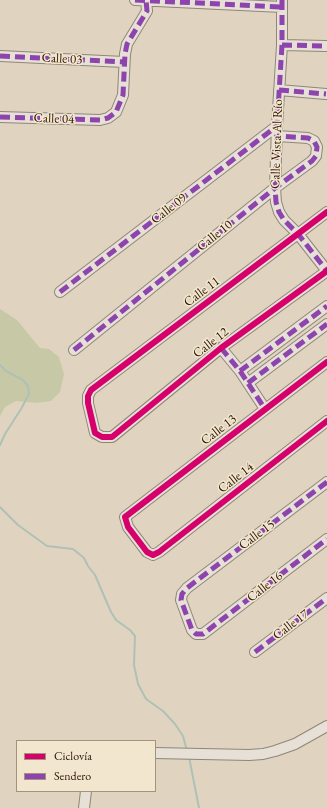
<!DOCTYPE html>
<meta charset="utf-8">
<style>
body{margin:0}
#map{position:relative;width:327px;height:808px;overflow:hidden;background:#e0d4c0;font-family:"EB Garamond",serif}
canvas{display:block}
.legend{position:absolute;left:16px;top:740px;width:140px;height:52px;box-sizing:border-box;background:#f3e6ce;border:1px solid #a3927e;margin:0;padding:5px 7px;list-style:none;font-size:12px;color:#2c1505}
.legend li{display:flex;align-items:center;gap:8px;height:20px}
.legend b{width:20px;border:1px solid #a3927e}
</style>
<div id="map">
<canvas width="327" height="808"></canvas>
<ul class="legend">
<li><b style="height:5px;background:#d6006c"></b>Ciclovía</li>
<li><b style="height:5px;background:#8e44ad"></b>Sendero</li>
</ul>
</div>
<script>
const c = document.querySelector('canvas').getContext('2d');
c.lineJoin = 'round';
function fill(path, color) { c.fillStyle = color; c.fill(path, 'evenodd'); }
const shape = rows => new Path2D(rows.map(r => 'M' + r).join(''));
function trace(path, color, width, dash) { c.strokeStyle = color; c.lineWidth = width; c.lineCap = dash ? 'butt' : 'round'; c.setLineDash(dash || []); c.stroke(path); }
function label(font, color, halo, rows, align = 'center') {
  c.font = font + ' "EB Garamond",serif'; c.lineWidth = 3; c.setLineDash([]); c.textBaseline = 'middle'; c.strokeStyle = halo; c.fillStyle = color; for (const [text, x, y, turn = 0] of rows) {
    c.save(); c.translate(x, y); c.rotate((+turn || 0) * Math.PI / 180); c.textAlign = isNaN(turn) ? turn : align; if (halo) c.strokeText(text, 0, 0); c.fillText(text, 0, 0); c.restore();
  }
}
fill(shape([
 [0,309,17,320,40,348,49,349,59,357,64,374,60,392,51,401,36,403,16,401,5,407,0,416]
]), '#c7c9a6');
trace(shape([
 [0,365,6,371,23,380,28,386,29,394,21,409,5,434,0,445],
 [0,507,18,525,47,546,73,549,84,558,88,566,95,575,111,612,116,620,130,630,135,636,134,665,138,684,146,699,163,711,175,724,183,736,187,751],
 [189,757,199,808]
]), '#afc1b6', 2);
const minor = shape([
 [135,0,282,7],
 [282,0,282,45,277,126,275,188,276,202,279,212,284,220,298,234,327,271],
 [282,45,326,46],
 [0,56,124,62],
 [279,90,326,94],
 [0,117,100,120,108,118,116,112,123,95,125,54,127,44,147,11,146,0],
 [327,212,91,390,88,396,88,403,95,433,102,437,112,437,221,348,327,271],
 [60,292,277,126],
 [221,348,240,371,265,409],
 [74,350,275,188,312,161,316,156,317,147,314,141,308,138,277,136],
 [327,362,125,517,128,527,147,552,153,555,159,552,327,421],
 [240,371,327,306],
 [248,383,327,324],
 [327,482,187,588,182,594,181,600,192,630,196,634,203,634,327,539],
 [255,652,327,598],
 [155,753,249,755,263,754,275,751,295,744,327,726],
 [84,808,86,791]
]);
trace(minor, '#908678', 12);
trace(minor, '#e6e0d6', 10);
trace(shape([
 [135,0,282,7],
 [282,0,282,45,277,126,275,188,276,202,279,212,284,220,298,234,327,271],
 [282,45,326,46],
 [0,56,124,62],
 [279,90,326,94],
 [0,117,100,120,108,118,116,112,123,95,125,54,127,44,147,11,146,0],
 [60,292,277,126],
 [221,348,240,371,265,409],
 [74,350,275,188,312,161,316,156,317,147,314,141,308,138,277,136],
 [240,371,327,306],
 [248,383,327,324],
 [327,482,187,588,182,594,181,600,192,630,196,634,203,634,327,539],
 [255,652,327,598]
]), '#8e44ad', 5, [10, 5]);
trace(shape([
 [327,212,91,390,88,396,88,403,95,433,102,437,112,437,221,348,327,271],
 [327,362,125,517,128,527,147,552,153,555,159,552,327,421]
]), '#d6006c', 6);
label('13px', '#2c1505', '#f3e6ce', [
 ["Calle 03",62,59,3],
 ["Calle 04",54,119,2],
 ["Calle Vista Al Río",277,144,-88],
 ["Calle 09",169,209,-38],
 ["Calle 10",215,236,-39],
 ["Calle 11",202,292,-37],
 ["Calle 12",211,343,-38],
 ["Calle 13",219,430,-38],
 ["Calle 14",236,478,-38],
 ["Calle 15",257,535,-37],
 ["Calle 16",265,587,-38],
 ["Calle 17",291,625,-37]
]);
</script>
